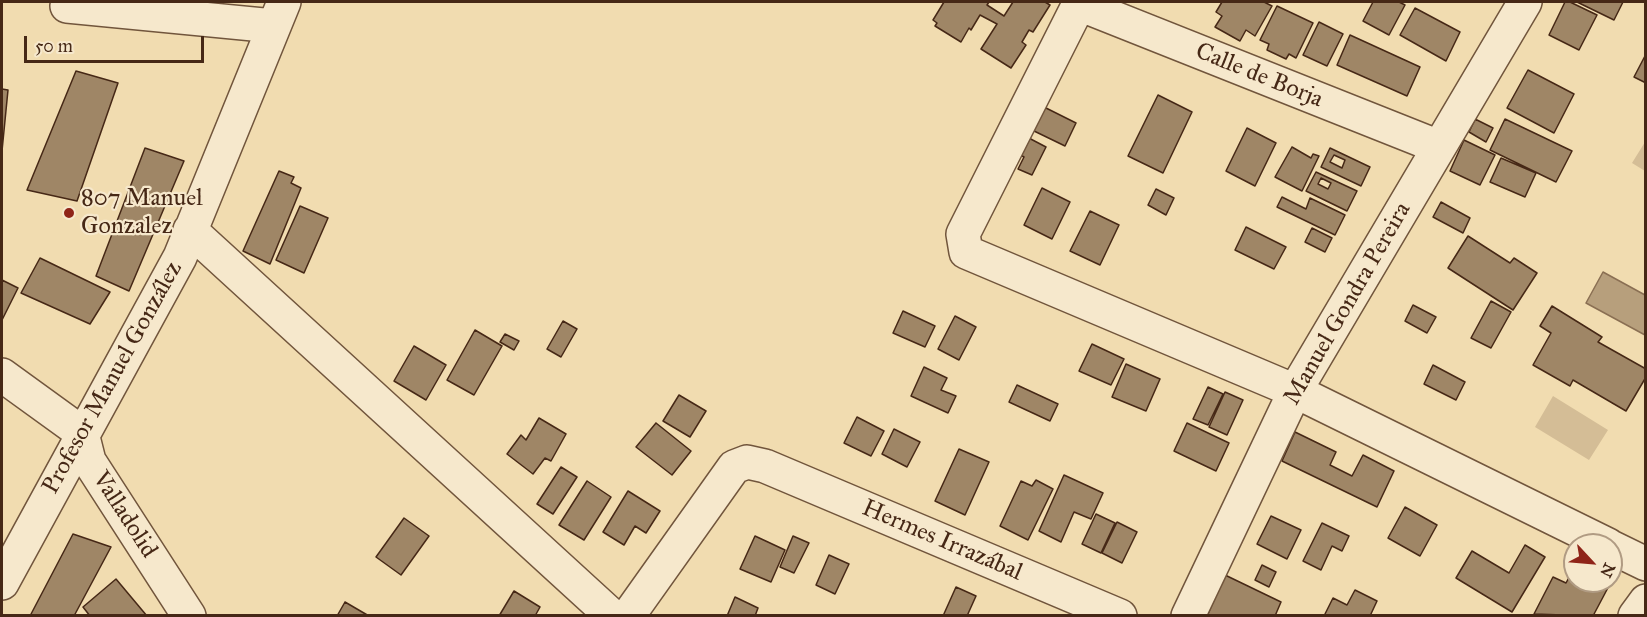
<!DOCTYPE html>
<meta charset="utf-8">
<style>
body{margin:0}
#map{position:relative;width:1647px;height:617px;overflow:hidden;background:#f1dcb0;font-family:"IM FELL Great Primer",serif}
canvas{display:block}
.frame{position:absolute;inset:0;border:3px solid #462816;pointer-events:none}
.north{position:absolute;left:1563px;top:533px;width:60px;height:60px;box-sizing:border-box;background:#f6e8cc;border:2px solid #b09b83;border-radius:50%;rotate:116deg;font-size:16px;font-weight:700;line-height:24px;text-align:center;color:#462816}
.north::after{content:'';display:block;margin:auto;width:21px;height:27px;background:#8f2418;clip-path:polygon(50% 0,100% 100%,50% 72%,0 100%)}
.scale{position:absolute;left:24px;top:36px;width:180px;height:27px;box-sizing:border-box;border:3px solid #462816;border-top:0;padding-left:8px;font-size:18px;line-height:21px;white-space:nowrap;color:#462816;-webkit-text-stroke:4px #f6e8cc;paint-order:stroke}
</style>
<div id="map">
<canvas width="1647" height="617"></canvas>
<div class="frame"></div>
<div class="north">N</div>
<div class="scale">50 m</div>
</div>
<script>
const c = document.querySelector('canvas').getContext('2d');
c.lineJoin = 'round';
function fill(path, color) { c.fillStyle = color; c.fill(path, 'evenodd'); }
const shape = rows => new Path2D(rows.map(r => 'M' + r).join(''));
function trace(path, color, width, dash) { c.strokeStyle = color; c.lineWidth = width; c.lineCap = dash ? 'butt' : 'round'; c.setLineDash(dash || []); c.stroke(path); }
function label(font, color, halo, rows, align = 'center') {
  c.font = font + ' "IM FELL Great Primer",serif'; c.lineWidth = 4.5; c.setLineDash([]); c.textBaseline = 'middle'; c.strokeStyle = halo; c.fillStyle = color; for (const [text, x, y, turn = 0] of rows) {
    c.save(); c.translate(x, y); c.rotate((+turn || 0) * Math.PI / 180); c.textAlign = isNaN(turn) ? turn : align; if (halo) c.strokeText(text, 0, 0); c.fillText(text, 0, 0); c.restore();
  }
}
fill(shape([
 [1645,142,1645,171,1632,163],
 [1553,396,1608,430,1589,460,1535,427]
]), '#d4bd96');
const water = shape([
 [1603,272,1645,295,1645,335,1586,303,1603,272]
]);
fill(water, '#b79f7c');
trace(water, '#8a6f53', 1.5);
const building = shape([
 [944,2,989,2,987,5,1004,16,1013,2,1045,2,1050,5,1033,32,1029,30,1022,42,1026,45,1011,68,981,49,997,24,980,15,971,30,969,28,961,42,935,26,937,23,933,20,944,2],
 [1222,2,1264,2,1272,6,1255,36,1246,30,1240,41,1215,27,1222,16,1216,12,1222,2],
 [1373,2,1399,2,1405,5,1389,35,1363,21,1373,2],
 [1565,2,1570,2,1597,15,1579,50,1549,35,1565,2],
 [1577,2,1623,2,1614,20,1577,2],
 [1277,6,1313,23,1296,58,1289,54,1286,59,1267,50,1269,44,1260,40,1277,6],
 [1415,8,1460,32,1446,61,1400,35,1415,8],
 [1319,22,1343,34,1327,66,1303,55,1319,22],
 [1350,35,1420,67,1407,96,1337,65,1350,35],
 [1646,54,1646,83,1634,77,1646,54],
 [1528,70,1574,94,1554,133,1507,108,1528,70],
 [76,71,118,83,77,201,27,190,76,71],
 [2,89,8,90,2,151,2,89],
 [1158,95,1192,112,1163,173,1128,156,1158,95],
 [1044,107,1076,123,1065,146,1032,130,1044,107],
 [1475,119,1493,128,1486,142,1469,132,1475,119],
 [1505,119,1572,151,1556,182,1490,150,1505,119],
 [1247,128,1276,143,1255,186,1226,171,1247,128],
 [1025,136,1046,147,1032,175,1018,169,1024,157,1017,153,1025,136],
 [1464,140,1495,155,1480,185,1450,171,1464,140],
 [1292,147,1311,158,1313,154,1319,156,1302,191,1275,177,1292,147],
 [145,148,184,161,129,291,96,276,145,148],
 [1330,148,1370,167,1361,186,1321,167,1330,148],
 [1334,155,1345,160,1342,168,1330,162,1334,155],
 [1501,158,1536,173,1525,197,1490,182,1501,158],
 [279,171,294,177,291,183,301,188,270,264,243,251,279,171],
 [1316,172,1357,191,1347,211,1306,191,1316,172],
 [1321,178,1331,183,1328,189,1318,184,1321,178],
 [1042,188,1070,202,1052,239,1024,225,1042,188],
 [1156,189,1174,198,1166,215,1148,205,1156,189],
 [1282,197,1306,209,1310,198,1345,215,1335,235,1277,207,1282,197],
 [1441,202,1470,218,1463,233,1433,217,1441,202],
 [300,206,328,218,304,273,276,260,300,206],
 [1090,211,1119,225,1100,265,1070,251,1090,211],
 [1246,227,1286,247,1274,269,1235,250,1246,227],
 [1312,228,1332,238,1325,252,1305,242,1312,228],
 [1468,236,1510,263,1514,258,1537,273,1513,310,1448,268,1468,236],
 [40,258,110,292,90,324,21,293,40,258],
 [2,280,18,288,2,320,2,280],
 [1491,301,1511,312,1491,348,1471,338,1491,301],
 [1413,305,1436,317,1427,333,1405,321,1413,305],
 [1552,306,1602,337,1598,342,1646,369,1646,377,1626,411,1573,380,1570,386,1533,365,1551,333,1540,326,1552,306],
 [903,311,935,326,925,347,893,333,903,311],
 [955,316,976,327,959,360,938,349,955,316],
 [563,321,577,329,561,357,547,349,563,321],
 [475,330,502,346,474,395,447,380,475,330],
 [505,334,519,341,514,350,500,342,505,334],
 [1092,344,1124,359,1111,385,1079,371,1092,344],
 [414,346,446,365,426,400,394,381,414,346],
 [1126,364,1160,379,1146,411,1112,397,1126,364],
 [1433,365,1465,382,1456,400,1424,384,1433,365],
 [924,367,947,378,941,390,956,396,948,413,911,396,924,367],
 [1017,385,1058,404,1050,421,1009,402,1017,385],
 [1208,387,1223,394,1208,425,1193,419,1208,387],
 [1225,392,1243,400,1227,435,1209,427,1225,392],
 [679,395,706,411,690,437,663,421,679,395],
 [857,417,884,431,871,456,844,443,857,417],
 [539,418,566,434,551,461,545,458,533,474,507,454,521,435,526,440,539,418],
 [656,423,691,451,672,475,636,447,656,423],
 [1187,423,1229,443,1216,471,1174,451,1187,423],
 [894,429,920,442,907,467,882,454,894,429],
 [1295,432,1336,452,1330,465,1352,476,1363,455,1394,471,1377,507,1282,461,1295,432],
 [959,449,989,462,965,515,935,501,959,449],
 [561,467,577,477,553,514,537,504,561,467],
 [1064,475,1103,493,1091,519,1074,512,1061,542,1039,531,1064,475],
 [1036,480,1053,489,1028,540,1000,526,1021,481,1032,486,1036,480],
 [587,481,611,497,584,540,559,525,587,481],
 [628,491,660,511,646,533,635,526,624,545,603,532,628,491],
 [1405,507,1437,525,1420,556,1388,538,1405,507],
 [1096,514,1115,523,1101,553,1082,544,1096,514],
 [1271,516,1301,530,1287,559,1257,544,1271,516],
 [404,518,429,536,401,575,376,557,404,518],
 [1117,522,1137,532,1122,563,1102,553,1117,522],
 [1322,523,1349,536,1342,551,1332,546,1321,570,1303,561,1322,523],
 [73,534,111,547,74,616,30,616,73,534],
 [755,536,785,550,771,582,740,569,755,536],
 [793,536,809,543,794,573,780,567,793,536],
 [1525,545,1545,557,1512,612,1456,578,1472,551,1509,573,1525,545],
 [829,555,849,564,835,594,816,585,829,555],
 [1262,565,1276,572,1269,587,1255,580,1262,565],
 [1575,566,1575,581,1611,582,1593,616,1534,614,1553,577,1566,583,1575,566],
 [1225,575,1281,602,1275,616,1207,616,1225,575],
 [116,579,147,616,90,616,83,607,116,579],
 [956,587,976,596,967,616,943,616,956,587],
 [1355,590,1377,601,1370,616,1324,616,1333,598,1347,605,1355,590],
 [514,591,540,607,535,616,499,616,514,591],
 [735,597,758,608,755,616,727,616,735,597],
 [345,602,369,616,337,616,345,602]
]);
fill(building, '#9f8666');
trace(building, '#462816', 1.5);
const minor = shape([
 [1080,2,963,234,966,252,1295,391,1608,545],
 [1079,4,1439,147],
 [67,6,274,26],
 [190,230,612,616],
 [2,375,82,433,89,461,189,616],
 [1611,547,1646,564],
 [2,583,180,257,284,2],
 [628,616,734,467,747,462,765,466,1120,616],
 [1188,616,1295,391,1525,2],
 [1635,616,1646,601]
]);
trace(minor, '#71553c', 36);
trace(minor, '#f6e8cc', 33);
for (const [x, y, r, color] of [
 [69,213,6,"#8f2418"]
]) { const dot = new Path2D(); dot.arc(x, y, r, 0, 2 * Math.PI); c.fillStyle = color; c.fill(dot); trace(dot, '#f6e8cc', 2); }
label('24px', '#462816', '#f6e8cc', [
 ["Calle de Borja",1259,76,22],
 ["Manuel Gondra Pereira",1348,304,-60],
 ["Profesor Manuel González",113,378,-61],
 ["Valladolid",124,515,57],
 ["Hermes Irrazábal",942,541,23]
]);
label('24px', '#462816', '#f6e8cc', [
 ["807 Manuel",81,199],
 ["Gonzalez",81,227]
], 'left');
</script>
